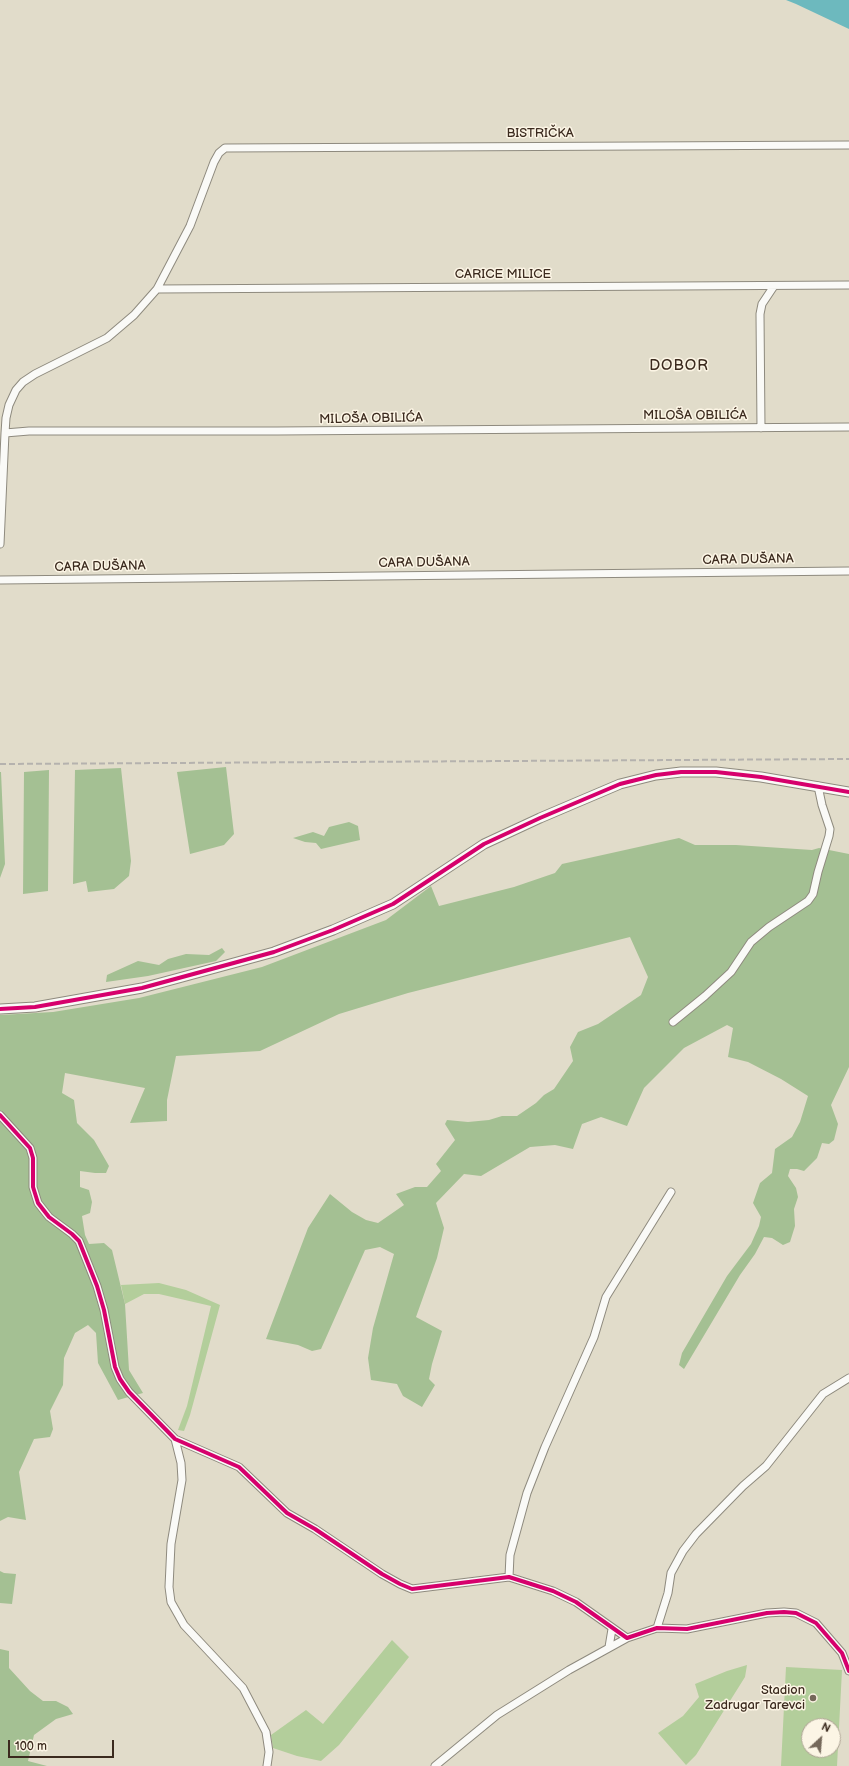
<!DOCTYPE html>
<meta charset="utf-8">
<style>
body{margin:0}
#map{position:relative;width:849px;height:1766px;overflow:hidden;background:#e1dcca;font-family:"Balsamiq Sans",sans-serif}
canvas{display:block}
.north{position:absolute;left:801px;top:1718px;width:40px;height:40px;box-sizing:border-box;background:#fcf5e5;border:1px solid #afa495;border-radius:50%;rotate:26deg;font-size:11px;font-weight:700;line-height:16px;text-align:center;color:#3b2a1e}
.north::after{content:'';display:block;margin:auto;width:14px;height:18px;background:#75685a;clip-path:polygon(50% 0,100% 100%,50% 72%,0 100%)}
.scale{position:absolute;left:8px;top:1740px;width:106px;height:18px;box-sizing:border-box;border:2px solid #3b2a1e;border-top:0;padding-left:5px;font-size:12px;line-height:14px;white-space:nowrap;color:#3b2a1e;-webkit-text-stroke:3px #fcf5e5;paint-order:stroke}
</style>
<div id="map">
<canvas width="849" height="1766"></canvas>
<div class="north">N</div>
<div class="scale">100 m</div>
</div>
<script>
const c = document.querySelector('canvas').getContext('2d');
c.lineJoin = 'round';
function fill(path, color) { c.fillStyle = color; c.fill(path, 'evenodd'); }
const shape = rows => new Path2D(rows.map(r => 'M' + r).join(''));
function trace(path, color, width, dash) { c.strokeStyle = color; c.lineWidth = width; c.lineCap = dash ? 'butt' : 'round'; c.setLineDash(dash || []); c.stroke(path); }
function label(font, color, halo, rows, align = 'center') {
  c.font = font + ' "Balsamiq Sans",sans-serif'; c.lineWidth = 3; c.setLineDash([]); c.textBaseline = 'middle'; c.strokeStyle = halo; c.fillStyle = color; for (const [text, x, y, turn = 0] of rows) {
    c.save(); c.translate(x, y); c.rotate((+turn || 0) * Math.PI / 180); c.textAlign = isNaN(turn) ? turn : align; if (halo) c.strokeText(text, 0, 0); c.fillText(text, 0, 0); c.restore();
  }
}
fill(shape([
 [159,1283,186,1290,220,1305,190,1415,184,1431,178,1430,187,1406,211,1306,159,1294,144,1294,125,1304,121,1285],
 [392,1640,409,1657,339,1745,321,1761,297,1756,273,1748,271,1735,306,1710,323,1724],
 [747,1665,745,1677,696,1755,686,1765,658,1733,683,1716,699,1697,695,1684,727,1671],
 [786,1667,842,1670,837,1766,781,1766],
 [809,1726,833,1726,833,1750,809,1750]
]), '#b3ce9b');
fill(shape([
 [226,767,234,834,224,845,190,854,177,772],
 [121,768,131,861,129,876,114,889,88,892,86,881,73,884,75,770],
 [49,770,48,891,23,894,24,772],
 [0,772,1,772,5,864,0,878],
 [349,822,358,826,360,840,321,849,316,843,305,842,293,838,313,832,324,836,329,827],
 [679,838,695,845,736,845,812,850,819,848,849,854,849,1067,831,1105,838,1124,834,1140,829,1144,822,1143,817,1158,804,1171,797,1169,790,1169,788,1176,796,1188,798,1197,794,1209,795,1226,790,1242,783,1245,772,1238,764,1237,755,1254,740,1275,684,1369,679,1365,682,1353,727,1276,751,1244,759,1226,761,1217,753,1203,760,1183,772,1173,775,1149,792,1137,800,1122,808,1096,781,1079,748,1062,728,1057,733,1028,727,1025,684,1048,644,1088,627,1126,601,1117,582,1124,573,1149,555,1145,530,1147,481,1176,464,1174,436,1203,444,1228,437,1258,416,1317,442,1331,432,1364,429,1379,435,1385,422,1407,403,1396,397,1384,371,1380,368,1358,373,1328,394,1254,380,1247,365,1250,321,1349,312,1351,298,1345,266,1339,308,1228,330,1194,352,1212,366,1220,378,1223,404,1205,396,1194,415,1187,427,1187,441,1171,436,1164,455,1140,445,1124,447,1120,468,1122,489,1120,502,1116,517,1116,536,1103,544,1095,554,1089,573,1061,570,1047,578,1032,598,1024,641,995,648,977,630,937,408,993,339,1014,260,1051,176,1056,167,1100,167,1121,130,1123,145,1088,65,1073,62,1093,74,1100,77,1123,94,1140,109,1166,106,1173,95,1173,80,1171,80,1187,89,1190,92,1202,90,1213,82,1216,85,1235,89,1244,104,1243,112,1250,125,1304,129,1370,143,1393,118,1400,98,1363,96,1333,88,1325,75,1333,64,1358,63,1385,50,1411,53,1429,50,1437,34,1439,19,1472,26,1520,8,1517,0,1521,0,1015,53,1012,139,998,262,967,386,920,431,886,439,906,514,887,555,873,562,864],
 [222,948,225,952,216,961,148,976,106,982,107,975,138,961,159,965,168,959,186,954,209,955],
 [0,1571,4,1573,16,1574,12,1604,0,1603],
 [0,1649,9,1651,9,1668,30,1691,43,1701,56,1701,68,1707,73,1714,56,1719,34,1735,28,1761,47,1766,0,1766]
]), '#a4c093');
fill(shape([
 [786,0,849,0,849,29,796,4]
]), '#6db9be');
const minor = shape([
 [157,289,849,285],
 [761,428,760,314,762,304,774,286],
 [5,433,6,418,9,405,16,390,23,382,35,374,107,338,134,315,157,289,190,226,214,162,219,153,225,148,849,145],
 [0,544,5,433,29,431,277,431,849,427],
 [0,580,849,571],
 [673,1022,705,996,731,972,751,942,769,927,808,901,813,894,818,872,829,836,830,829,822,805,818,786],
 [0,1115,30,1148,33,1158,33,1187,38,1203,49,1217,72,1234,79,1241,97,1286,104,1310,115,1367,120,1379,129,1392,175,1439,239,1467,287,1513,315,1529,382,1574,400,1584,412,1589,509,1577,553,1591,576,1602,627,1638,657,1628,687,1629,767,1613,784,1612,796,1613,816,1623,842,1653,849,1671],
 [175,1439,181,1463,182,1480,171,1544,169,1587,171,1602,184,1625,243,1688,266,1732,269,1752,267,1766],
 [509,1577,510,1555,527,1493,545,1447,594,1337,606,1297,671,1192],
 [657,1628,668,1593,671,1573,683,1551,696,1534,743,1486,766,1466,823,1394,849,1378],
 [609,1647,612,1629],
 [435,1766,497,1715,569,1670,627,1638]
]);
const major = shape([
 [0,1009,35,1007,142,988,274,952,333,930,393,904,484,844,540,818,620,784,656,775,681,772,716,772,761,777,849,792]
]);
trace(minor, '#8e8a7e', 9);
trace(major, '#8e8a7e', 11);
trace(minor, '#fafaf7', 7);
trace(major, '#fafaf7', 9);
trace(shape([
 [0,764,849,759]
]), '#b5b2ae', 2, [6, 3]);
trace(shape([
 [0,1009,35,1007,142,988,274,952,333,930,393,904,484,844,540,818,620,784,656,775,681,772,716,772,761,777,849,792],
 [0,1115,30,1148,33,1158,33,1187,38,1203,49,1217,72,1234,79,1241,97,1286,104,1310,115,1367,120,1379,129,1392,175,1439,239,1467,287,1513,315,1529,382,1574,400,1584,412,1589,509,1577,553,1591,576,1602,627,1638,657,1628,687,1629,767,1613,784,1612,796,1613,816,1623,842,1653,849,1671]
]), '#d6006c', 4);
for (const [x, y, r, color] of [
 [813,1698,4,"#75685a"]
]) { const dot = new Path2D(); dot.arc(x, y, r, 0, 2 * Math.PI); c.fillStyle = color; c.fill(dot); trace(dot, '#fcf5e5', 1.5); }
label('13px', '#3b2a1e', '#fcf5e5', [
 ["BISTRIČKA",540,134],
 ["CARICE MILICE",503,275],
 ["MILOŠA OBILIĆA",695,416],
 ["MILOŠA OBILIĆA",371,419,-1],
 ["CARA DUŠANA",748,560,-1],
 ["CARA DUŠANA",424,563,-1],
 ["CARA DUŠANA",100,567,-1]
]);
label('13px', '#3b2a1e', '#fcf5e5', [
 ["Stadion",805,1691],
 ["Zadrugar Tarevci",805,1706]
], 'right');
c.letterSpacing = '1px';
label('15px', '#3b2a1e', '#fcf5e5', [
 ["DOBOR",679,366]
]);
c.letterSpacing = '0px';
</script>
